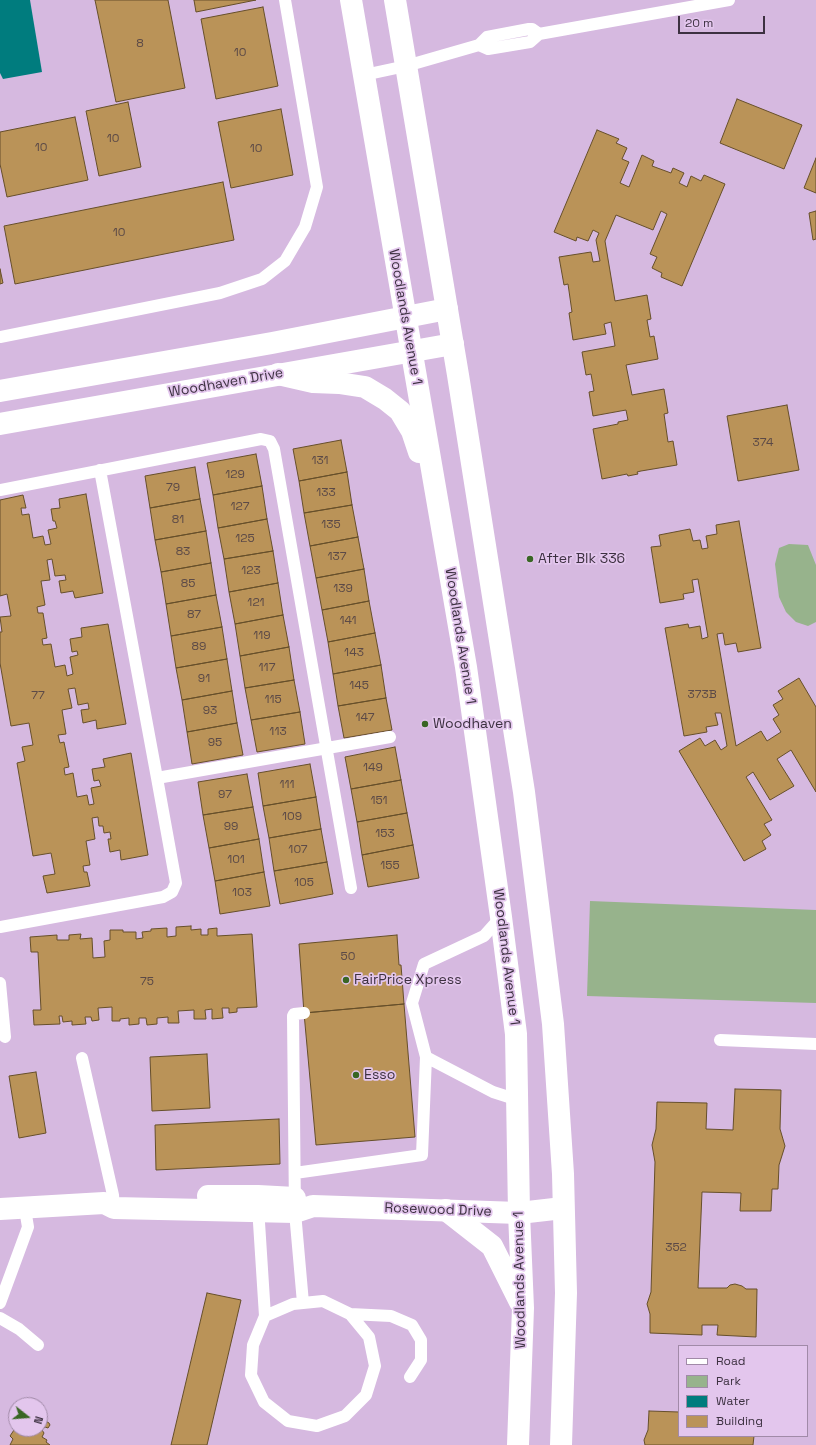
<!DOCTYPE html>
<style>
body{margin:0}
#map{position:relative;width:816px;height:1445px;overflow:hidden;background:#d6b9e0;font-family:"Space Grotesk",sans-serif}
canvas{display:block}
.legend{position:absolute;left:678px;top:1345px;width:130px;height:92px;box-sizing:border-box;background:#e3c6ed;border:1px solid #a18aa8;margin:0;padding:5px 7px;list-style:none;font-size:12px;color:#3d3141}
.legend li{display:flex;align-items:center;gap:8px;height:20px}
.legend b{width:20px;border:1px solid #a18aa8}
.north{position:absolute;left:8px;top:1397px;width:40px;height:40px;box-sizing:border-box;background:#e3c6ed;border:1px solid #a18aa8;border-radius:50%;rotate:107deg;font-size:11px;font-weight:700;line-height:16px;text-align:center;color:#3d3141}
.north::after{content:'';display:block;margin:auto;width:14px;height:18px;background:#396624;clip-path:polygon(50% 0,100% 100%,50% 72%,0 100%)}
.scale{position:absolute;left:678px;top:16px;width:87px;height:18px;box-sizing:border-box;border:2px solid #3d3141;border-top:0;padding-left:5px;font-size:12px;line-height:14px;white-space:nowrap;color:#3d3141;-webkit-text-stroke:3px #e3c6ed;paint-order:stroke}
</style>
<div id="map">
<canvas width="816" height="1445"></canvas>
<ul class="legend">
<li><b style="height:5px;background:#fff"></b>Road</li>
<li><b style="height:11px;background:#97b38c"></b>Park</li>
<li><b style="height:11px;background:#007c7e"></b>Water</li>
<li><b style="height:11px;background:#ba9358"></b>Building</li>
</ul>
<div class="north">N</div>
<div class="scale">20 m</div>
</div>
<script>
const c = document.querySelector('canvas').getContext('2d');
c.lineJoin = 'round';
function fill(path, color) { c.fillStyle = color; c.fill(path, 'evenodd'); }
const shape = rows => new Path2D(rows.map(r => 'M' + r).join(''));
function trace(path, color, width, dash) { c.strokeStyle = color; c.lineWidth = width; c.lineCap = dash ? 'butt' : 'round'; c.setLineDash(dash || []); c.stroke(path); }
function label(font, color, halo, rows, align = 'center') {
  c.font = font + ' "Space Grotesk",sans-serif'; c.lineWidth = 3.5; c.setLineDash([]); c.textBaseline = 'middle'; c.strokeStyle = halo; c.fillStyle = color; for (const [text, x, y, turn = 0] of rows) {
    c.save(); c.translate(x, y); c.rotate((+turn || 0) * Math.PI / 180); c.textAlign = isNaN(turn) ? turn : align; if (halo) c.strokeText(text, 0, 0); c.fillText(text, 0, 0); c.restore();
  }
}
fill(shape([
 [789,544,808,545,816,565,816,622,808,626,796,622,786,612,779,597,775,564,779,548],
 [590,901,816,910,816,1003,587,996]
]), '#97b38c');
fill(shape([
 [0,0,30,0,42,72,3,79,0,73]
]), '#007c7e');
const building = shape([
 [95,0,168,0,185,88,116,102,95,0],
 [194,0,256,0,196,12,194,0],
 [263,7,278,86,216,99,201,19,263,7],
 [737,99,802,125,784,169,720,143,737,99],
 [128,102,141,167,99,176,86,111,128,102],
 [281,109,293,175,231,188,218,122,281,109],
 [75,117,88,180,7,197,0,164,0,132,75,117],
 [597,130,619,139,616,143,627,148,622,159,629,162,620,183,629,187,642,155,654,161,652,166,671,173,673,168,684,173,679,183,687,187,691,176,701,181,704,175,725,184,682,286,661,277,662,273,652,268,657,257,650,254,667,214,661,211,653,230,616,215,605,241,615,301,647,295,651,319,647,320,650,337,654,336,658,359,626,365,632,395,664,389,668,413,664,414,668,442,673,441,677,465,641,471,637,472,638,474,628,476,627,474,602,479,593,429,618,424,618,422,628,420,626,410,593,416,589,392,594,391,591,374,586,375,582,352,615,346,611,322,604,324,606,334,573,340,569,313,572,312,568,284,564,285,559,257,591,252,593,262,600,261,596,240,599,233,593,230,588,241,577,237,576,241,554,232,597,130],
 [816,158,816,193,804,188,816,158],
 [223,182,234,240,15,284,4,226,223,182],
 [816,211,816,239,813,240,809,213,816,211],
 [0,269,3,283,0,284,0,269],
 [787,405,799,470,738,481,727,416,787,405],
 [341,440,347,472,299,481,293,449,341,440],
 [256,454,262,486,213,495,207,463,256,454],
 [195,467,200,499,150,508,145,476,195,467],
 [347,472,352,505,304,513,299,481,347,472],
 [262,486,267,519,218,528,213,495,262,486],
 [86,494,103,593,75,598,73,591,61,593,59,581,66,580,65,575,55,576,52,559,47,560,50,580,41,581,45,605,37,607,38,613,43,613,47,638,42,639,43,645,51,644,55,667,65,665,67,676,73,674,70,657,78,655,77,651,72,652,70,639,82,637,81,628,108,624,126,724,97,729,96,720,83,723,81,710,89,709,88,703,78,705,75,688,68,689,72,708,62,710,66,734,58,735,60,743,64,742,69,767,64,768,65,775,73,773,77,797,87,795,89,805,94,804,91,788,101,786,99,780,94,781,92,769,105,767,103,759,131,753,148,855,121,860,120,850,110,852,108,839,111,839,110,832,104,833,103,826,99,826,98,817,92,818,95,839,86,841,90,865,83,866,84,872,87,872,90,886,47,893,43,876,55,874,51,853,33,856,17,763,25,761,22,747,33,745,29,723,11,726,0,663,0,632,2,632,0,617,11,616,7,594,0,596,0,500,23,495,26,508,21,508,22,515,29,514,33,538,43,536,45,545,51,544,48,530,57,528,55,521,53,521,51,509,60,508,59,499,86,494],
 [200,499,206,531,155,540,150,508,200,499],
 [352,505,358,537,310,546,304,513,352,505],
 [267,519,273,551,224,559,218,528,267,519],
 [739,521,761,648,738,652,736,643,725,645,723,633,717,634,736,746,761,731,767,741,781,732,773,719,779,715,773,705,783,699,778,691,799,678,816,707,816,792,791,750,777,759,794,786,770,800,753,772,746,777,772,820,764,824,771,835,762,841,766,849,744,861,679,751,700,738,705,746,715,740,721,750,727,746,721,713,715,713,718,725,706,727,707,732,684,736,665,628,688,624,689,628,700,626,702,639,708,637,698,579,692,580,694,592,683,594,684,599,660,603,651,547,661,546,659,535,690,529,693,541,700,540,702,549,708,548,706,536,717,534,716,525,739,521],
 [206,531,211,563,161,572,155,540,206,531],
 [358,537,364,569,316,578,310,546,358,537],
 [273,551,278,583,229,592,224,559,273,551],
 [211,563,216,595,166,604,161,572,211,563],
 [364,569,369,601,322,610,316,578,364,569],
 [278,583,283,615,235,624,229,592,278,583],
 [216,595,222,627,171,636,166,604,216,595],
 [369,601,375,633,328,642,322,610,369,601],
 [283,615,289,647,240,656,235,624,283,615],
 [222,627,227,659,176,668,171,636,222,627],
 [375,633,381,665,333,674,328,642,375,633],
 [289,647,294,680,245,688,240,656,289,647],
 [227,659,232,691,182,700,176,668,227,659],
 [381,665,386,698,338,706,333,674,381,665],
 [294,680,300,712,251,720,245,688,294,680],
 [232,691,237,723,187,732,182,700,232,691],
 [386,698,392,730,344,738,338,706,386,698],
 [300,712,305,744,257,752,251,720,300,712],
 [237,723,243,755,192,764,187,732,237,723],
 [395,747,401,780,351,789,345,757,395,747],
 [310,764,316,797,263,806,258,773,310,764],
 [247,774,253,807,203,815,198,782,247,774],
 [401,780,407,813,357,822,351,789,401,780],
 [316,797,321,829,269,838,263,806,316,797],
 [253,807,259,839,209,848,203,815,253,807],
 [407,813,413,845,362,855,357,822,407,813],
 [321,829,327,862,274,871,269,838,321,829],
 [259,839,264,872,215,881,209,848,259,839],
 [413,845,419,878,368,887,362,855,413,845],
 [327,862,333,894,280,904,274,871,327,862],
 [264,872,270,906,220,914,215,881,264,872],
 [191,926,191,930,201,929,201,935,208,935,208,929,217,928,217,936,252,934,257,1007,237,1008,237,1012,229,1013,229,1008,222,1008,223,1018,212,1019,212,1009,205,1010,206,1019,194,1019,194,1010,178,1011,179,1023,168,1023,168,1017,157,1018,157,1024,147,1025,146,1018,139,1018,139,1024,129,1025,129,1018,120,1019,120,1021,112,1021,112,1007,98,1008,99,1020,92,1021,91,1017,85,1017,86,1024,72,1025,72,1021,63,1022,62,1016,59,1016,60,1024,34,1025,33,1010,41,1010,38,952,31,952,30,937,57,935,57,940,69,940,69,935,81,934,80,939,92,938,93,958,105,957,104,941,110,940,110,930,123,930,123,932,136,932,136,939,143,938,142,932,151,931,151,929,167,928,167,937,176,936,176,927,191,926],
 [397,935,399,965,401,965,404,1004,304,1013,299,944,397,935],
 [404,1004,415,1137,316,1145,304,1013,404,1004],
 [207,1054,210,1108,152,1111,150,1057,207,1054],
 [36,1072,46,1133,19,1138,9,1076,36,1072],
 [735,1089,781,1090,780,1129,785,1146,779,1165,778,1189,772,1189,771,1211,740,1211,741,1193,702,1192,698,1288,727,1288,730,1285,735,1284,742,1286,746,1289,757,1289,756,1337,717,1335,718,1325,702,1325,702,1335,650,1333,650,1314,647,1304,651,1292,655,1162,652,1145,656,1129,657,1102,707,1103,706,1129,733,1130,735,1089],
 [279,1119,280,1164,156,1170,155,1125,279,1119],
 [207,1293,241,1300,207,1445,171,1445,207,1293],
 [649,1411,679,1412,679,1436,754,1436,753,1445,645,1445,644,1440,648,1430,649,1411],
 [42,1419,49,1423,50,1425,48,1428,45,1427,42,1430,44,1433,42,1437,47,1440,46,1442,50,1445,10,1445,13,1439,10,1436,16,1427,16,1429,40,1429,40,1421,42,1419]
]);
fill(building, '#ba9358');
trace(building, '#664f2a', 1);
trace(shape([
 [479,45,488,49,530,42,539,34,729,0],
 [364,75,406,66,479,45,487,37,529,29,532,29,539,34],
 [0,337,220,293,262,279,285,261,305,227,317,187,285,0],
 [0,490,261,439,270,441,274,449,351,888],
 [157,778,390,737],
 [501,917,484,936,424,964,412,1003,426,1057,493,1092,518,1100],
 [0,927,163,897,172,892,176,883,157,778,100,470],
 [0,983,5,1037],
 [720,1040,816,1044],
 [82,1058,113,1195,114,1208],
 [295,1173,422,1155,426,1057],
 [258,1207,265,1316],
 [323,1301,350,1314,369,1337,375,1366,366,1395,345,1416,317,1426,288,1421,264,1402,251,1375,253,1345,265,1316,293,1304,323,1301],
 [0,1303,28,1227,25,1209],
 [303,1303,295,1212,293,1016,294,1014,304,1013],
 [350,1314,391,1316,412,1325,421,1340,421,1360,410,1377],
 [0,1318,19,1329,38,1345]
]), '#fff', 12);
trace(shape([
 [0,391,272,343,447,309],
 [0,424,453,344],
 [208,1196,258,1196,295,1198],
 [0,1209,104,1203,114,1208,295,1212,313,1206,519,1213,563,1208]
]), '#fff', 22);
trace(shape([
 [351,0,466,667,501,917,516,1034,519,1213,523,1308,518,1445],
 [395,0,458,375,524,792,553,1024,563,1174,566,1293,561,1445],
 [278,374,313,382,339,383,365,387,385,399,400,411,412,431,419,452],
 [446,1210,492,1246,520,1302]
]), '#fff', 22);
for (const [x, y, r, color] of [
 [530,559,4,"#396624"],
 [425,724,4,"#396624"],
 [346,980,4,"#396624"],
 [356,1075,4,"#396624"]
]) { const dot = new Path2D(); dot.arc(x, y, r, 0, 2 * Math.PI); c.fillStyle = color; c.fill(dot); trace(dot, '#e3c6ed', 1.5); }
label('12px', '#5c4a47', null, [
 ["8",140,44],
 ["10",240,53],
 ["10",113,139],
 ["10",41,148],
 ["10",256,149],
 ["10",119,233],
 ["374",763,443],
 ["131",320,461],
 ["129",235,475],
 ["79",173,488],
 ["133",326,493],
 ["127",240,507],
 ["81",178,520],
 ["135",331,525],
 ["125",245,539],
 ["83",183,552],
 ["137",337,557],
 ["123",251,571],
 ["85",188,584],
 ["139",343,589],
 ["121",256,603],
 ["87",194,615],
 ["141",348,621],
 ["119",262,636],
 ["89",199,647],
 ["143",354,653],
 ["117",267,668],
 ["91",204,679],
 ["145",359,686],
 ["373B",702,695],
 ["77",38,696],
 ["115",273,700],
 ["93",210,711],
 ["147",365,718],
 ["113",278,732],
 ["95",215,743],
 ["149",373,768],
 ["111",287,785],
 ["97",225,795],
 ["151",379,801],
 ["109",292,817],
 ["99",231,827],
 ["153",385,834],
 ["107",298,850],
 ["101",236,860],
 ["155",390,866],
 ["105",304,883],
 ["103",242,893],
 ["50",348,957],
 ["75",147,982],
 ["352",676,1248]
]);
label('14px', '#3d3141', '#e3c6ed', [
 ["Woodlands Avenue 1",405,317,80],
 ["Woodhaven Drive",226,383,-10],
 ["Woodlands Avenue 1",460,636,81],
 ["Woodlands Avenue 1",506,957,83],
 ["Rosewood Drive",438,1210,2],
 ["Woodlands Avenue 1",520,1280,-91]
]);
label('14px', '#3d3141', '#e3c6ed', [
 ["After Blk 336",538,559],
 ["Woodhaven",433,724],
 ["FairPrice Xpress",354,980],
 ["Esso",364,1075]
], 'left');
</script>
